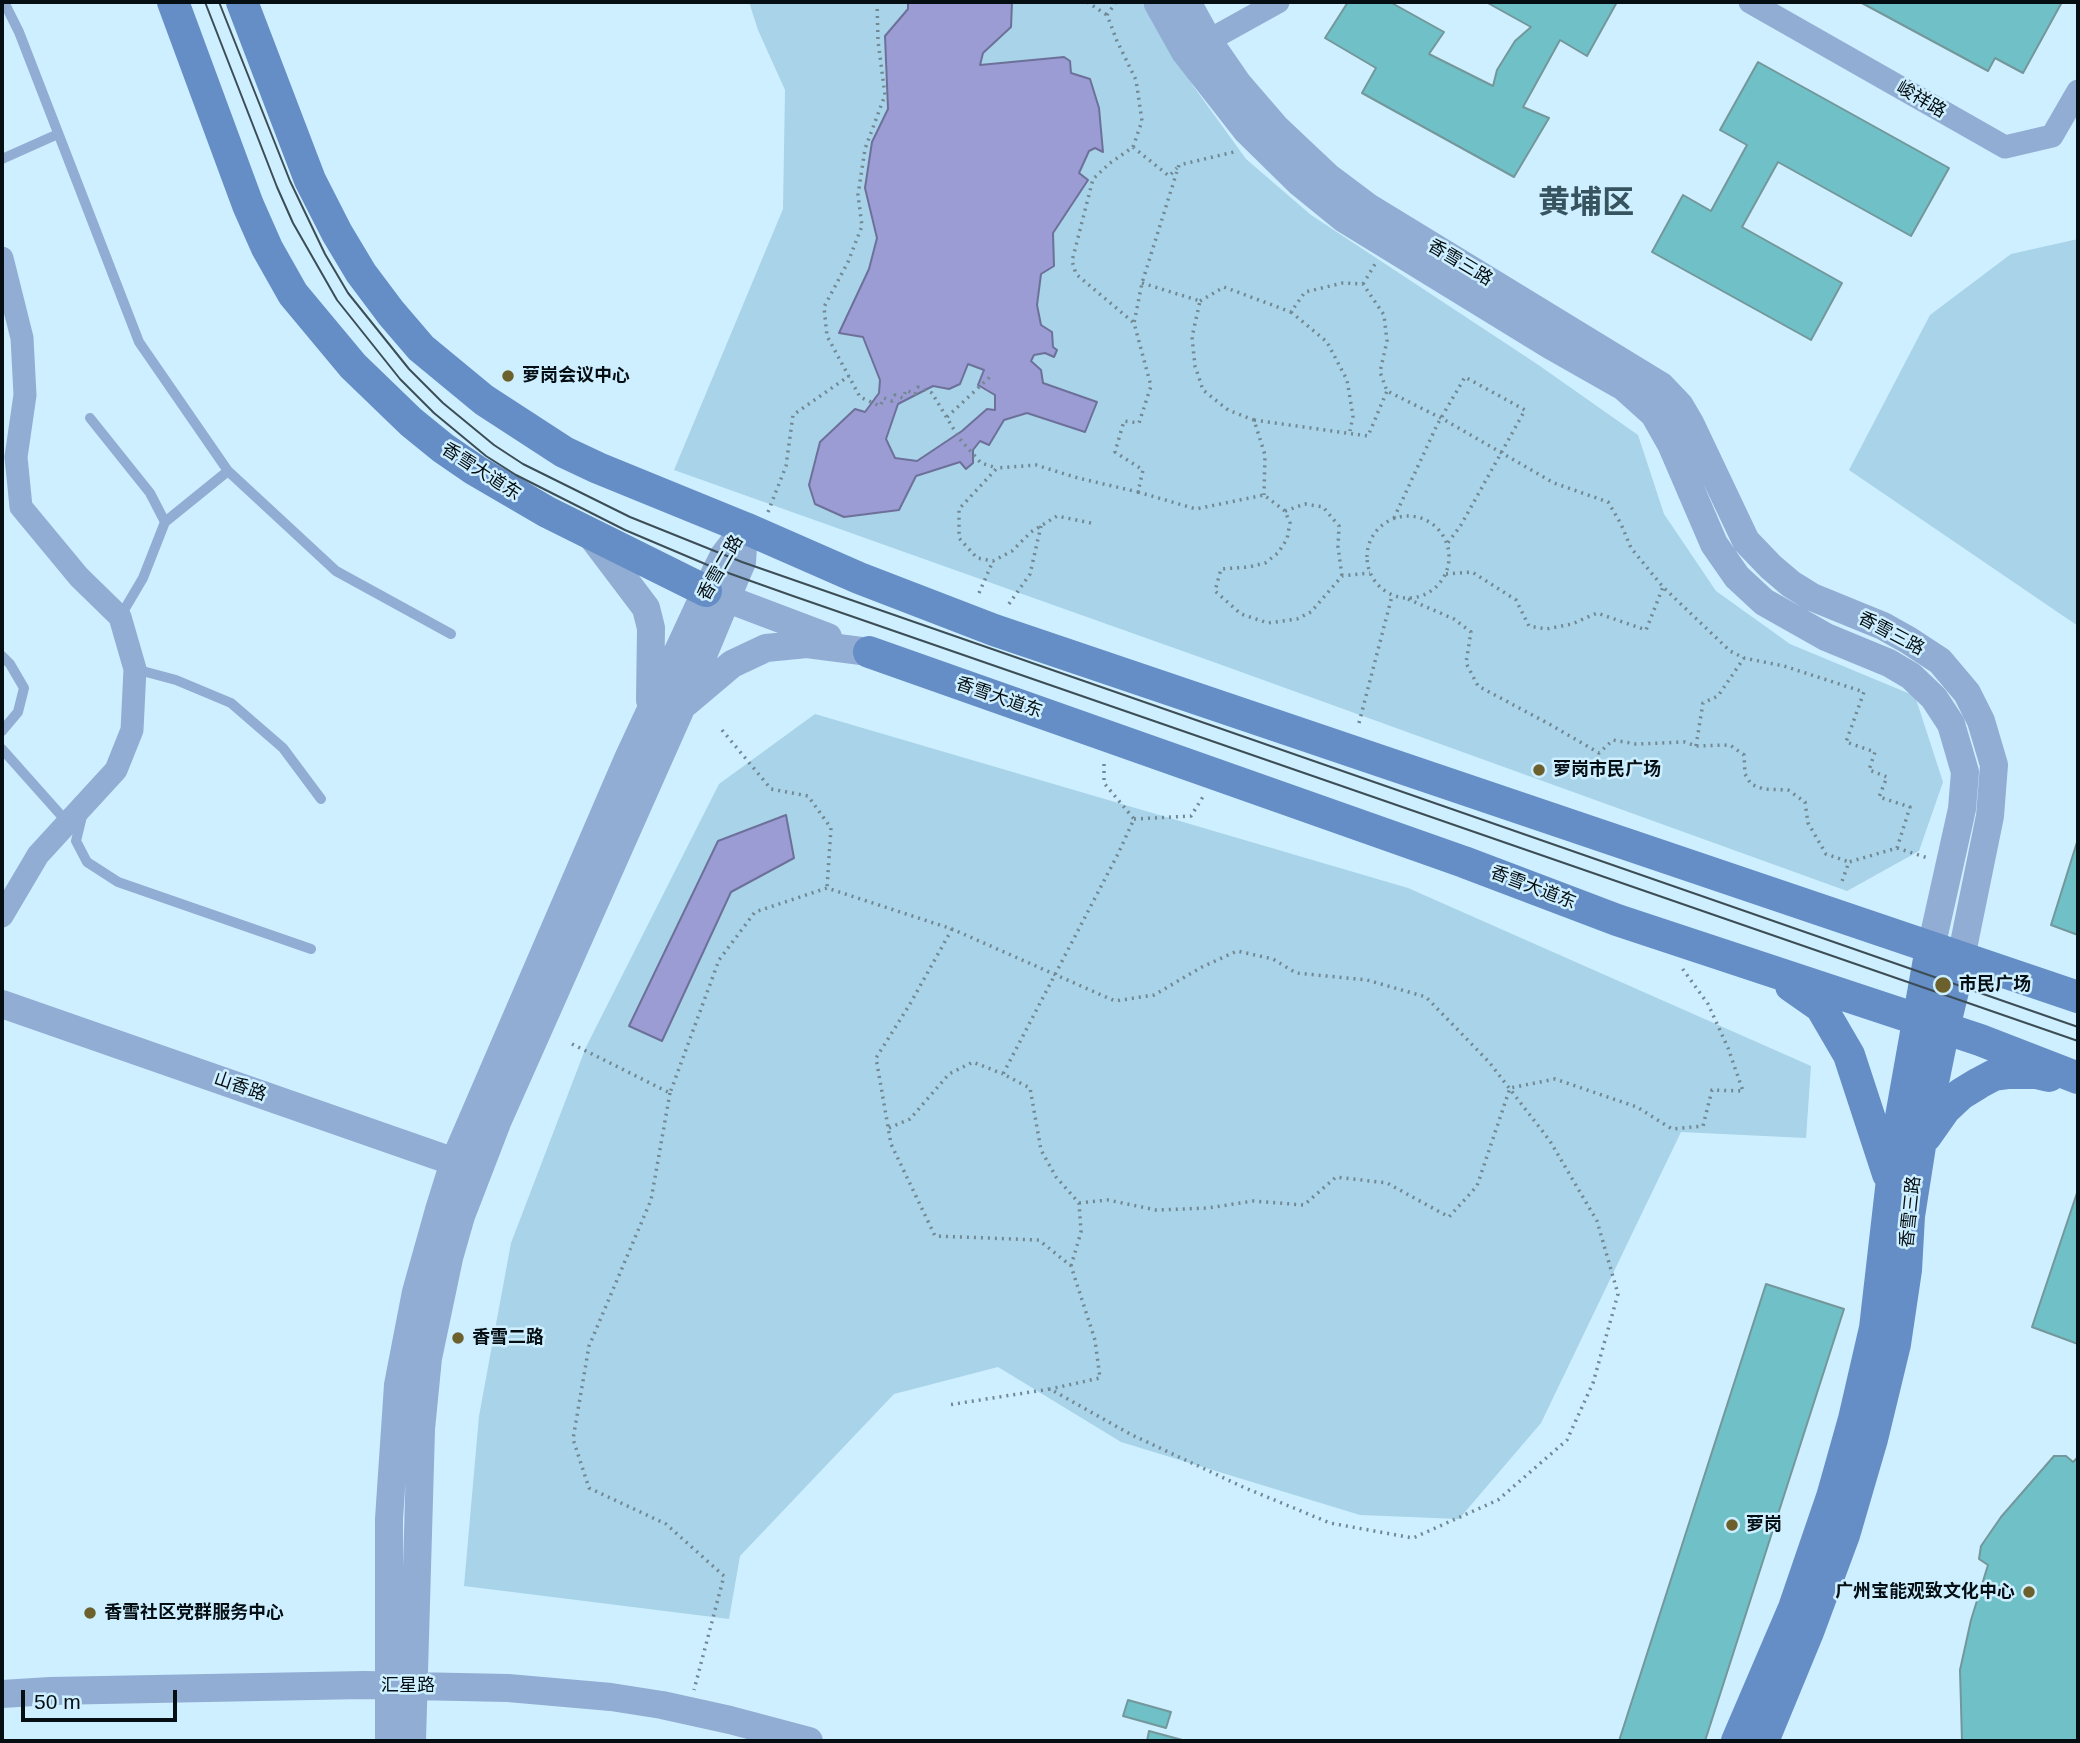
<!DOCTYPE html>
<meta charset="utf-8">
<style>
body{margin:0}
#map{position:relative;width:2080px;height:1743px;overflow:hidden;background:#ceefff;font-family:Helvetica,sans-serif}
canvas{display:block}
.frame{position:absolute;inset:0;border:4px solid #040e13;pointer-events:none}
.scale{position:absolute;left:21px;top:1690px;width:156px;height:32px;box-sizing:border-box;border:4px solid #040e13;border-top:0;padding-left:9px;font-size:21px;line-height:24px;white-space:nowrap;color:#040e13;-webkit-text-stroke:5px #ceefff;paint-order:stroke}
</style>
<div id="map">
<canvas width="2080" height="1743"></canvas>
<div class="frame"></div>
<div class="scale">50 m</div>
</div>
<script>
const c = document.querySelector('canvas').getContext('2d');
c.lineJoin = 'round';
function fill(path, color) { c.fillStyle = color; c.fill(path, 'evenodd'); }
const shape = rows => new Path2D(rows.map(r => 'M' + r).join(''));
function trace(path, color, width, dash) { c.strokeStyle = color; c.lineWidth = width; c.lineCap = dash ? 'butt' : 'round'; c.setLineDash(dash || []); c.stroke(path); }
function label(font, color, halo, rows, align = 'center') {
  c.font = font + ' Helvetica,"Noto Sans SC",sans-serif'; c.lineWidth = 5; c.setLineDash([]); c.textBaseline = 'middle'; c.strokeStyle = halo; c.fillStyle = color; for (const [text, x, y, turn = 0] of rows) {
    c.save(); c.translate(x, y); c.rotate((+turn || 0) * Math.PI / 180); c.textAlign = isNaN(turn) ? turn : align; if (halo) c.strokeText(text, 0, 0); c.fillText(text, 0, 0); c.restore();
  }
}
fill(shape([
 [749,2,1141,2,1194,87,1246,159,1311,215,1537,364,1638,435,1664,514,1716,591,1790,644,1915,696,1943,782,1919,851,1847,891,1219,664,674,470,783,209,785,90,758,30],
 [2078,239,2078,626,1849,470,1930,315,2011,254],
 [815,714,1408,888,1811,1066,1806,1138,1681,1132,1541,1423,1459,1519,1360,1515,1121,1442,998,1367,894,1394,740,1556,729,1619,464,1586,479,1416,511,1243,586,1047,719,784]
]), '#a8d3e8');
const water = shape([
 [908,2,1012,2,1011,27,983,53,980,65,1064,57,1070,61,1071,73,1090,79,1099,108,1103,152,1095,148,1089,151,1079,173,1088,180,1053,233,1054,266,1041,274,1037,305,1041,325,1052,332,1053,347,1057,350,1054,357,1045,353,1034,355,1031,361,1041,370,1043,383,1097,402,1085,432,1027,413,1004,420,989,445,980,441,973,450,973,463,966,469,960,462,916,476,899,510,844,517,815,504,809,485,820,442,855,409,865,412,879,393,880,380,863,337,839,333,869,269,877,238,865,188,872,142,888,109,885,36,908,9,908,2],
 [968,364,984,370,978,385,995,395,995,410,987,409,962,431,917,461,895,458,886,439,898,404,933,386,949,389,960,384,968,364],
 [786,815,794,858,731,892,662,1041,629,1026,718,841,786,815]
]);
fill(water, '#9a9cd3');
trace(water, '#6d7199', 2);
const building = shape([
 [1348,2,1390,2,1444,32,1429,54,1493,86,1497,70,1515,41,1531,27,1486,2,1617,2,1587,56,1560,40,1523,107,1549,118,1514,177,1362,93,1376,68,1325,38,1348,2],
 [1860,2,2062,2,2023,73,1995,58,1988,71,1860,2],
 [1758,62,1949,168,1911,236,1778,162,1742,227,1842,283,1811,340,1652,252,1683,195,1711,211,1747,145,1720,130,1758,62],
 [2078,839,2078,935,2051,925,2078,839],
 [2078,1190,2078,1344,2032,1327,2078,1190],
 [1766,1284,1844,1309,1705,1741,1619,1741,1766,1284],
 [2054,1456,2066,1456,2073,1462,2078,1457,2078,1741,1962,1741,1960,1670,1971,1620,1988,1565,1979,1559,1981,1546,2001,1517,2054,1456],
 [1128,1700,1171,1712,1166,1728,1123,1716,1128,1700],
 [1149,1731,1186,1741,1147,1741,1149,1731]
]);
fill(building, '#70c0c7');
trace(building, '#73979a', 2);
trace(shape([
 [877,2,878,41,885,95,865,149,858,195,862,226,848,262,824,307,827,336,860,397,880,406,884,398,892,401,895,395,903,398,906,390,915,394,918,387,932,393,959,438,981,463,997,468],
 [1087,2,1107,15],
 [1116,2,1107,15,1117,41,1136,80,1142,121,1133,147,1110,163,1093,179,1072,261,1076,274,1134,323],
 [1133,147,1169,176,1177,168],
 [1142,283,1200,301,1192,337,1195,366,1203,390,1228,410,1254,420,1265,455,1264,495],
 [1363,284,1375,264],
 [1200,301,1224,287,1291,312,1305,292,1343,283,1363,284,1384,315,1387,341,1380,372,1387,391,1441,418,1554,483,1608,502,1621,524,1631,548,1663,587,1730,651,1744,658,1784,666,1864,692,1846,742,1875,752,1869,770,1887,777,1879,797,1910,807,1897,848,1849,862,1841,884],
 [1291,312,1327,342,1347,380,1353,416,1350,431],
 [947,417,992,375],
 [1254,420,1368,436,1387,391],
 [1138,492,1196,509,1264,495,1285,511,1290,523,1287,539,1278,553,1265,563,1249,567,1221,569,1215,591,1241,614,1268,623,1297,619,1311,612,1342,576,1370,573],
 [1285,511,1305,504,1323,507,1339,526,1338,547,1342,576],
 [768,512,786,466,793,415,849,376],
 '1367 557a41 41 0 1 1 82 0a41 41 0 1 1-82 0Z',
 [1394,518,1437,425,1465,377,1525,410,1461,525,1447,544],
 [1091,523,1057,516,1031,532,1012,551,993,561,977,558,959,538,959,509,997,468,1036,465,1078,478,1138,492,1143,470,1115,452,1124,421,1139,423,1151,386,1134,323,1142,283,1179,165,1234,152],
 [1446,574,1472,572,1516,600,1529,626,1546,629,1572,624,1597,613,1646,630,1663,587],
 [979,593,993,561],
 [1408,599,1454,619,1471,632,1466,663,1478,686,1551,725,1599,753,1613,740,1636,744,1685,742,1696,746,1730,745,1744,755,1745,774,1751,784,1763,789,1788,790,1805,802,1808,823,1826,854,1849,862],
 [1009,604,1030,574,1041,526],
 [1359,723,1392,596],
 [722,730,771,789,808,796,831,828,827,888],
 [1696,746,1703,703,1718,696,1744,658],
 [1134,819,1191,816,1204,795],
 [1897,848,1928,858],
 [952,929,910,1004,876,1058,891,1144,935,1236,1039,1240,1071,1266,1095,1340,1100,1378,1050,1389],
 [572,1044,670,1093,719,960,755,912,827,888,952,929,1115,1001,1154,995,1202,967,1237,951,1273,959,1296,973,1367,980,1426,997,1489,1062,1550,1141,1597,1221,1618,1294,1593,1383,1567,1440,1498,1500,1413,1538,1330,1523,1243,1487,1130,1434,1050,1389,948,1405],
 [670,1093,651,1200,589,1346,573,1439,589,1488,666,1524,724,1576,694,1690],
 [889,1128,910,1119,949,1074,973,1062,1003,1074],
 [1079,1203,1108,1200,1156,1210,1208,1208,1253,1201,1304,1205,1336,1177,1387,1183,1449,1217,1477,1186,1510,1088,1555,1079,1637,1107,1672,1129,1703,1126,1712,1090,1743,1091,1728,1048,1708,1004,1682,968],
 [1071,1266,1081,1232,1079,1203,1056,1177,1041,1150,1030,1088,1003,1074,1118,854,1134,819,1104,783,1104,763]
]), '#718893', 3.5, [2, 5]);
trace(shape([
 [4,2,19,32,139,342,228,471],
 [2,159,58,134],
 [90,418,150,493,165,522],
 [120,617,143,578,165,522,228,471,336,571,451,634],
 [2,656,10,664,24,688,18,712,2,731],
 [135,669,176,680,231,703,283,748,321,799],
 [2,749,67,822],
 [83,812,76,841,87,862,118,882,311,949]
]), '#91add3', 10);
trace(shape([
 [1750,2,2005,147,2052,136,2078,91],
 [1195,48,1278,2],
 [2,258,22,338,25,395,16,457,21,507,79,577,120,617,135,669,132,730,116,770,38,855,2,916]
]), '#91add3', 23);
trace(shape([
 [1157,2,1185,52,1246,130,1300,183,1343,218,1550,345,1624,387,1654,414,1671,444,1714,544,1737,577,1764,602,1826,637,1889,663,1911,676,1934,698,1951,724,1965,772,1962,809,1931,948],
 [1187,2,1209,42,1238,84,1276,128,1328,177,1368,207,1661,386,1680,406,1690,423,1746,541,1771,567,1791,584,1812,597,1883,626,1908,640,1940,661,1967,693,1981,721,1994,765,1990,816,1961,958],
 [590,534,646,608,651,628,650,700],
 [709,592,828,637],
 [687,702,732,664,766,648,807,644,869,652],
 [2,1004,472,1168],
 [2,1694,50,1691,364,1685,508,1688,611,1697,662,1705,730,1720,809,1741],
 [389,1741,389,1519,398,1385,416,1292,439,1210,454,1162,627,761,706,591,724,555,745,528],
 [412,1741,421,1429,428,1358,449,1258,461,1216,498,1120,682,706,736,576,742,562,744,532]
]), '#91add3', 28);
trace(shape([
 [173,2,248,205,267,248,293,294,353,366,411,422,443,448,475,470,547,512,706,591],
 [242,2,310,180,337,233,361,273,391,313,421,348,484,400,564,452,598,468,745,528,859,578,994,630,2078,997],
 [869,652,1464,862,1617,920,1980,1040,2078,1078],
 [1791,986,1821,1007,1849,1055,1888,1174],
 [1926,1136,1945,1109,1961,1094,1979,1083,1994,1075,2009,1073,2036,1073,2049,1076],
 [1737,1741,1794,1608,1832,1497,1854,1419,1875,1328,1896,1145,1931,948],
 [1763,1741,1808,1632,1844,1535,1872,1439,1895,1344,1906,1270,1909,1216,1920,1146,1944,1028,1961,958]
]), '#658ec6', 32);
trace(shape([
 [205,2,277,187,293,223,337,300,400,379,434,413,486,456,516,475,625,530,717,569,793,596,2078,1041],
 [219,2,290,181,325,254,348,293,409,369,443,403,494,445,523,464,630,517,742,562,2078,1027]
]), '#3c4d55', 2);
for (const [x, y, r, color] of [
 [508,376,7,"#6c602d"],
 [1539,770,7,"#6c602d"],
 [1943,985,9,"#6c602d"],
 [458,1338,7,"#6c602d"],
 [1732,1525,7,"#6c602d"],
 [2029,1592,7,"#6c602d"],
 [90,1613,7,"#6c602d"]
]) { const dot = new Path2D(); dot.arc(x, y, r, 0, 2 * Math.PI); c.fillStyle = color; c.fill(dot); trace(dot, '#ceefff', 2.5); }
label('18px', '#040e13', '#ceefff', [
 ["峻祥路",1921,100,30],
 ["香雪三路",1460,263,31],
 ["香雪大道东",481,472,33],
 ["香雪二路",721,568,-60],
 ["香雪三路",1891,634,28],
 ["香雪大道东",999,698,19],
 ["香雪大道东",1533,888,21],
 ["山香路",240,1087,19],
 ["香雪三路",1911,1212,-84],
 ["汇星路",408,1686]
]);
label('bold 18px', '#040e13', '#ceefff', [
 ["萝岗会议中心",522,376],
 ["萝岗市民广场",1553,770],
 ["市民广场",1959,985],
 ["香雪二路",472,1338],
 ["萝岗",1746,1525],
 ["广州宝能观致文化中心",2015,1592,"right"],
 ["香雪社区党群服务中心",104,1613]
], 'left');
label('bold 32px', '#375360', '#ceefff', [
 ["黄埔区",1586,204]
]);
</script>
